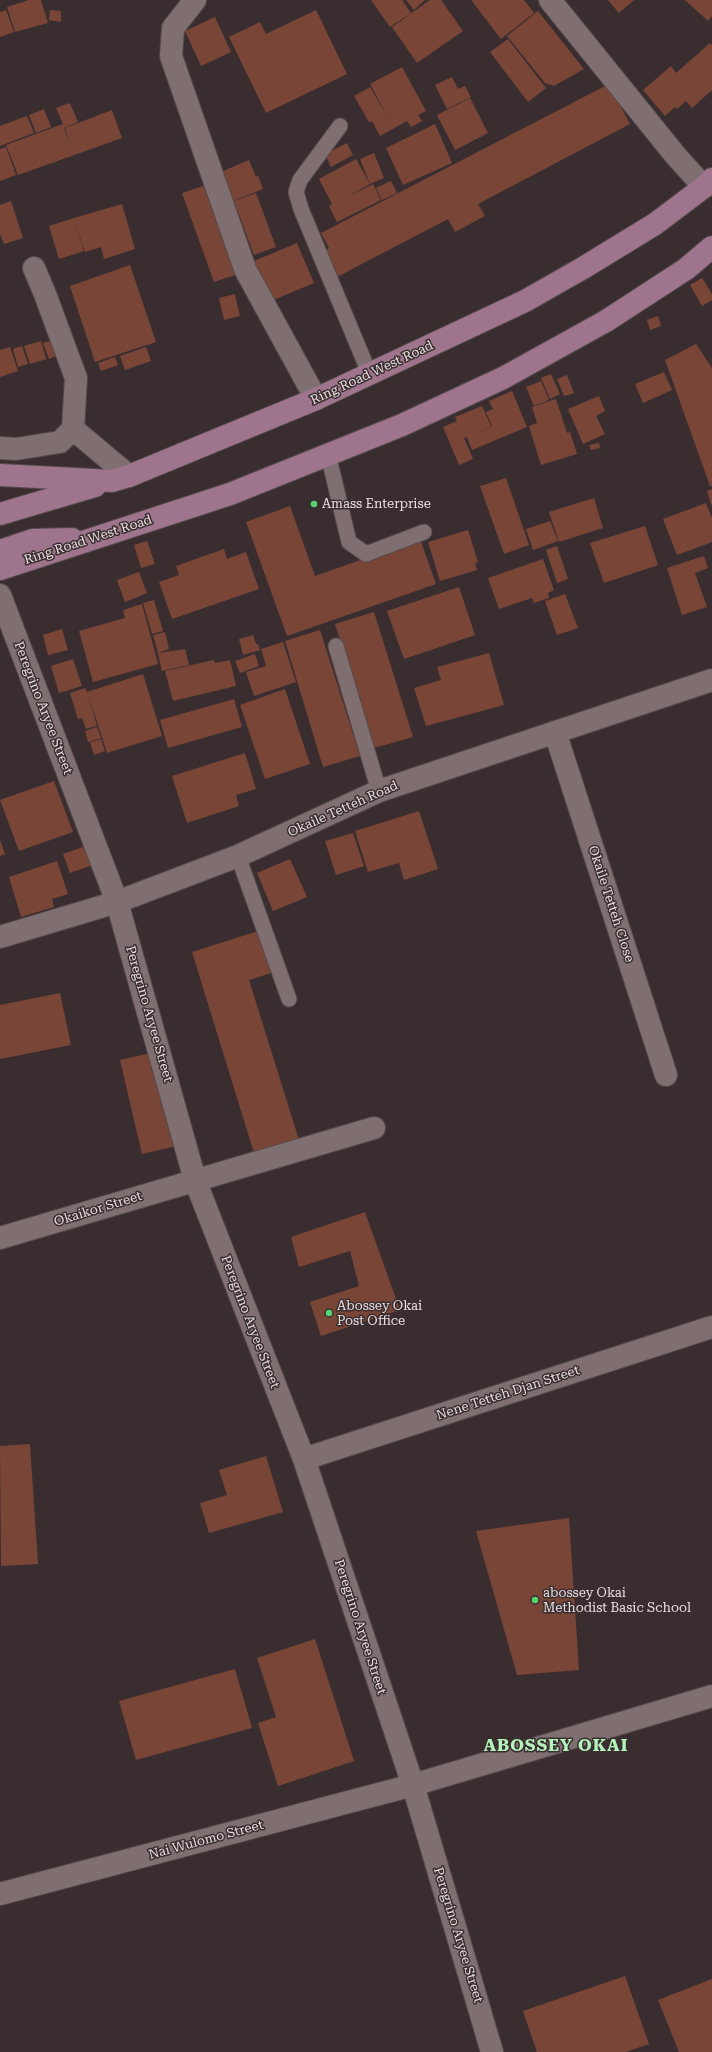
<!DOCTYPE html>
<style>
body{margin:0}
canvas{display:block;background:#3a2d2f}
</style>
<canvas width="712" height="2052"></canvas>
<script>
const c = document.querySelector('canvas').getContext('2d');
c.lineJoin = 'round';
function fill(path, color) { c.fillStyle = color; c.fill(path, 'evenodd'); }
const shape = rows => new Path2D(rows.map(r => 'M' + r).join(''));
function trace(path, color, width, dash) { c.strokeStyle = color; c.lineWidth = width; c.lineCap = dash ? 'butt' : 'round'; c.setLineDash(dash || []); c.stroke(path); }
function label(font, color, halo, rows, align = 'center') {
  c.font = font + ' "Roboto Serif",serif'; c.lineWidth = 3; c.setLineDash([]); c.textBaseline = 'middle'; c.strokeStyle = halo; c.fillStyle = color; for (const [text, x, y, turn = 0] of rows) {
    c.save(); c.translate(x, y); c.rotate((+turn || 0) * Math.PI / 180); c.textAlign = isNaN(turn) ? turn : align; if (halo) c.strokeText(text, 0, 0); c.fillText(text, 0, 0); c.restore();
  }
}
fill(shape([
 [29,0,41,0,48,23,15,32,7,7],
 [371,0,402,0,411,13,390,27],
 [406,0,425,0,414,10],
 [430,0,441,0,463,31,417,63,392,27],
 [471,0,524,0,534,13,501,39],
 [608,0,634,0,619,13],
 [685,0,712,0,712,16,708,21],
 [6,10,14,32,0,37,0,12],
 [50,10,61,11,61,22,49,20],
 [316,10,347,74,266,113,229,37,260,22,266,34],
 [538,11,584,69,554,86,545,83,507,36],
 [215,17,231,52,201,66,185,31],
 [508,39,546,88,528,102,490,52],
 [710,43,712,45,712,90,692,108,686,101,677,109,675,107,665,116,643,90,671,66,676,73],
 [402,67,426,111,418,115,422,121,411,127,407,121,380,136,372,121,369,122,354,96,370,87,388,118,370,84],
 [452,77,458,89,465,86,471,97,447,109,435,85],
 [609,84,630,124,478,204,485,216,455,232,448,219,335,278,322,252,329,248,321,233],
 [470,98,488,133,455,150,437,115],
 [70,103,78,122,64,128,71,147,65,128,112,110,122,138,18,175,6,145,63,124,56,108],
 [44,109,51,127,36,133,29,115],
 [27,116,34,133,0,146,0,126],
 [435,124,452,163,403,185,386,148],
 [347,143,353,155,331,167,325,154],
 [6,147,16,175,0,181,0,149],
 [374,153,384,178,370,184,360,159],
 [356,159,370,184,347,197,373,184,381,200,337,222,329,206,332,204,319,179],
 [249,160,256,177,258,175,263,189,233,201,221,172],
 [391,181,397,193,382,200,376,188],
 [206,185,238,274,214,282,182,193],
 [256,193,276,247,254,255,234,201],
 [11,201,23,238,4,244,0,234,0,205],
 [122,204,135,249,104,259,101,247,85,252,74,218],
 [74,218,84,251,59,259,49,226],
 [297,243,314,283,271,301,254,261],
 [130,265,156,342,95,362,70,286],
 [702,278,712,294,712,300,702,306,690,285],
 [235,294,240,316,224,320,219,298],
 [658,316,661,326,650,330,647,320],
 [53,340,58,355,49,359,43,343],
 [41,341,46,359,30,364,24,346],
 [696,344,712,368,712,486,710,486,665,360],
 [22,346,28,364,18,367,13,349],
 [10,347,18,371,0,377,0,350],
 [146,347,151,361,125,370,120,356],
 [115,357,118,365,101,371,98,363],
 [664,372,672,390,643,403,635,384],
 [551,374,560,394,550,399,541,378],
 [567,375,574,393,564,396,557,379],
 [541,381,549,400,534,406,526,387],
 [512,391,527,427,472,450,467,437,464,438,473,459,459,465,443,427,457,421,455,417,482,406,491,426,476,434,492,426,486,412,493,409,489,401],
 [599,396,605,411,596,416,605,434,583,444,568,409],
 [556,399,567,433,570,432,577,454,541,465,529,426,537,423,532,407],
 [599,443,600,448,591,450,589,445],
 [506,478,529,545,504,554,480,486],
 [712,489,712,507,707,491],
 [594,498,603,528,559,542,549,512],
 [706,503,712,518,712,542,677,555,663,519],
 [290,506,315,576,420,539,436,584,287,636,246,522],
 [550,521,558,541,533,550,526,529],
 [645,526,658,565,604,583,590,543],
 [468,530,478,562,475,563,477,570,440,581,428,542],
 [147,541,155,564,141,568,134,545],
 [557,546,568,579,557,583,546,550],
 [224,549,227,559,246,552,259,589,172,619,159,582,179,575,176,566],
 [704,556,708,568,695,573,707,607,682,615,667,568],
 [543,559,554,590,548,593,549,598,534,603,532,598,499,609,488,578],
 [139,572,147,593,125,602,117,580],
 [459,587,475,635,404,659,387,611],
 [565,594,578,628,557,635,545,601],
 [154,600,163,631,152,634,143,603],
 [142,604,158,664,93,682,79,631,125,618,123,610],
 [374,612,413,737,374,748,335,624],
 [62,629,68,650,48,655,43,635],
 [320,630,360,756,323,767,285,641],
 [165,632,169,649,158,653,153,635],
 [253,635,256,644,258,644,260,650,243,655,239,639],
 [283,642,296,682,254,696,246,672,266,666,261,649],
 [185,649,189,665,162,671,158,653],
 [489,653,504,705,426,726,414,688,441,680,437,667],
 [255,654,259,666,240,673,235,661],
 [73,659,82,686,59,693,51,666],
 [214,660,215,663,230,660,236,686,173,701,165,671],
 [143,674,162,736,107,753,88,694,97,726,86,729,82,718,78,719,70,693,85,688,87,692],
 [285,689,310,764,265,779,240,705],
 [234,699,242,727,168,748,160,720],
 [97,727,101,738,88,742,85,731],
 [101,739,105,751,94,755,90,742],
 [245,753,256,789,236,795,239,806,187,823,172,776],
 [54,781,73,832,19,851,0,800],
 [419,811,438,869,404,880,399,863,368,872,355,831],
 [353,833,364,866,336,875,325,841],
 [0,840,5,854,0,856],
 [91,844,98,863,70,873,63,854],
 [290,859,307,897,273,911,257,873],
 [57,861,68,894,52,899,54,907,21,917,9,877],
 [271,927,284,969,249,980,299,1140,254,1153,192,952],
 [60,993,71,1045,0,1059,0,1005],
 [155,1052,177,1146,142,1154,120,1060],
 [365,1212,400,1310,321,1336,310,1302,359,1286,350,1251,299,1267,291,1237],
 [30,1444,38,1564,1,1566,0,1446],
 [266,1456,283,1512,209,1533,200,1503,227,1495,219,1470],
 [569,1518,579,1670,517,1675,476,1531],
 [315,1639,354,1761,278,1786,258,1723,276,1717,257,1658],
 [235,1669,252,1728,136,1760,119,1701],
 [625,1976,649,2044,626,2052,537,2052,523,2011],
 [712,1979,712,2052,679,2052,658,2000]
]), '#794537');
const lane = shape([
 [340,126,300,180,296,192,301,209,370,375],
 [328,454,349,542,366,554,424,532],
 [336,646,379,791],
 [238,856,289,999]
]);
const street = shape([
 [195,0,173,28,171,56,245,269,316,399],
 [550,0,676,156,704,187],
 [73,429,129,476],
 [0,448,16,449,60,442,73,429,76,378,45,294,34,268],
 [0,595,117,902,195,1180,304,1459,413,1785,492,2052],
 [555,732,666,1075],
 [0,937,117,902,238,856,379,791,712,680],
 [0,1238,374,1128],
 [304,1459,712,1327],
 [0,1894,413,1785,712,1696]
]);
const primary = shape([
 [0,475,112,481,129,476,316,399,525,301,583,268,655,224,704,187,712,179],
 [0,514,95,486],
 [0,551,33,540,72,539],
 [0,569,230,494,402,425,503,378,606,321,686,269,712,247]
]);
trace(lane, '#554a4c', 17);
trace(street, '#554a4c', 24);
trace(primary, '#554a4c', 24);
trace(lane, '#7f6f71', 15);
trace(street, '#7f6f71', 22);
trace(primary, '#9f748d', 22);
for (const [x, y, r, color] of [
 [314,504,4,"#56d671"],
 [329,1313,4,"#56d671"],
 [535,1600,4,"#56d671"]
]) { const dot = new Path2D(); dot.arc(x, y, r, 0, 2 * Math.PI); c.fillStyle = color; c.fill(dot); trace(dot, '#3a2d2f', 1.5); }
label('13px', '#e8dfe1', '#3a2d2f', [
 ["Ring Road West Road",372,373,-25],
 ["Ring Road West Road",88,540,-18],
 ["Peregrino Aryee Street",43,708,69],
 ["Okaile Tetteh Road",343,809,-24],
 ["Okaile Tetteh Close",611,904,72],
 ["Peregrino Aryee Street",149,1014,74],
 ["Okaikor Street",98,1209,-17],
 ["Peregrino Aryee Street",250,1322,69],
 ["Nene Tetteh Djan Street",508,1393,-18],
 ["Peregrino Aryee Street",360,1627,72],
 ["Nai Wulomo Street",206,1840,-15],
 ["Peregrino Aryee Street",458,1935,73]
]);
label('13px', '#e8dfe1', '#3a2d2f', [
 ["Amass Enterprise",322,504],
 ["Abossey Okai",337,1306],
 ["Post Office",337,1321],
 ["abossey Okai",543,1593],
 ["Methodist Basic School",543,1608]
], 'left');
c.letterSpacing = '1px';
label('bold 17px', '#b4f4bc', '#3a2d2f', [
 ["ABOSSEY OKAI",556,1746]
]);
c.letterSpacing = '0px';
</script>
